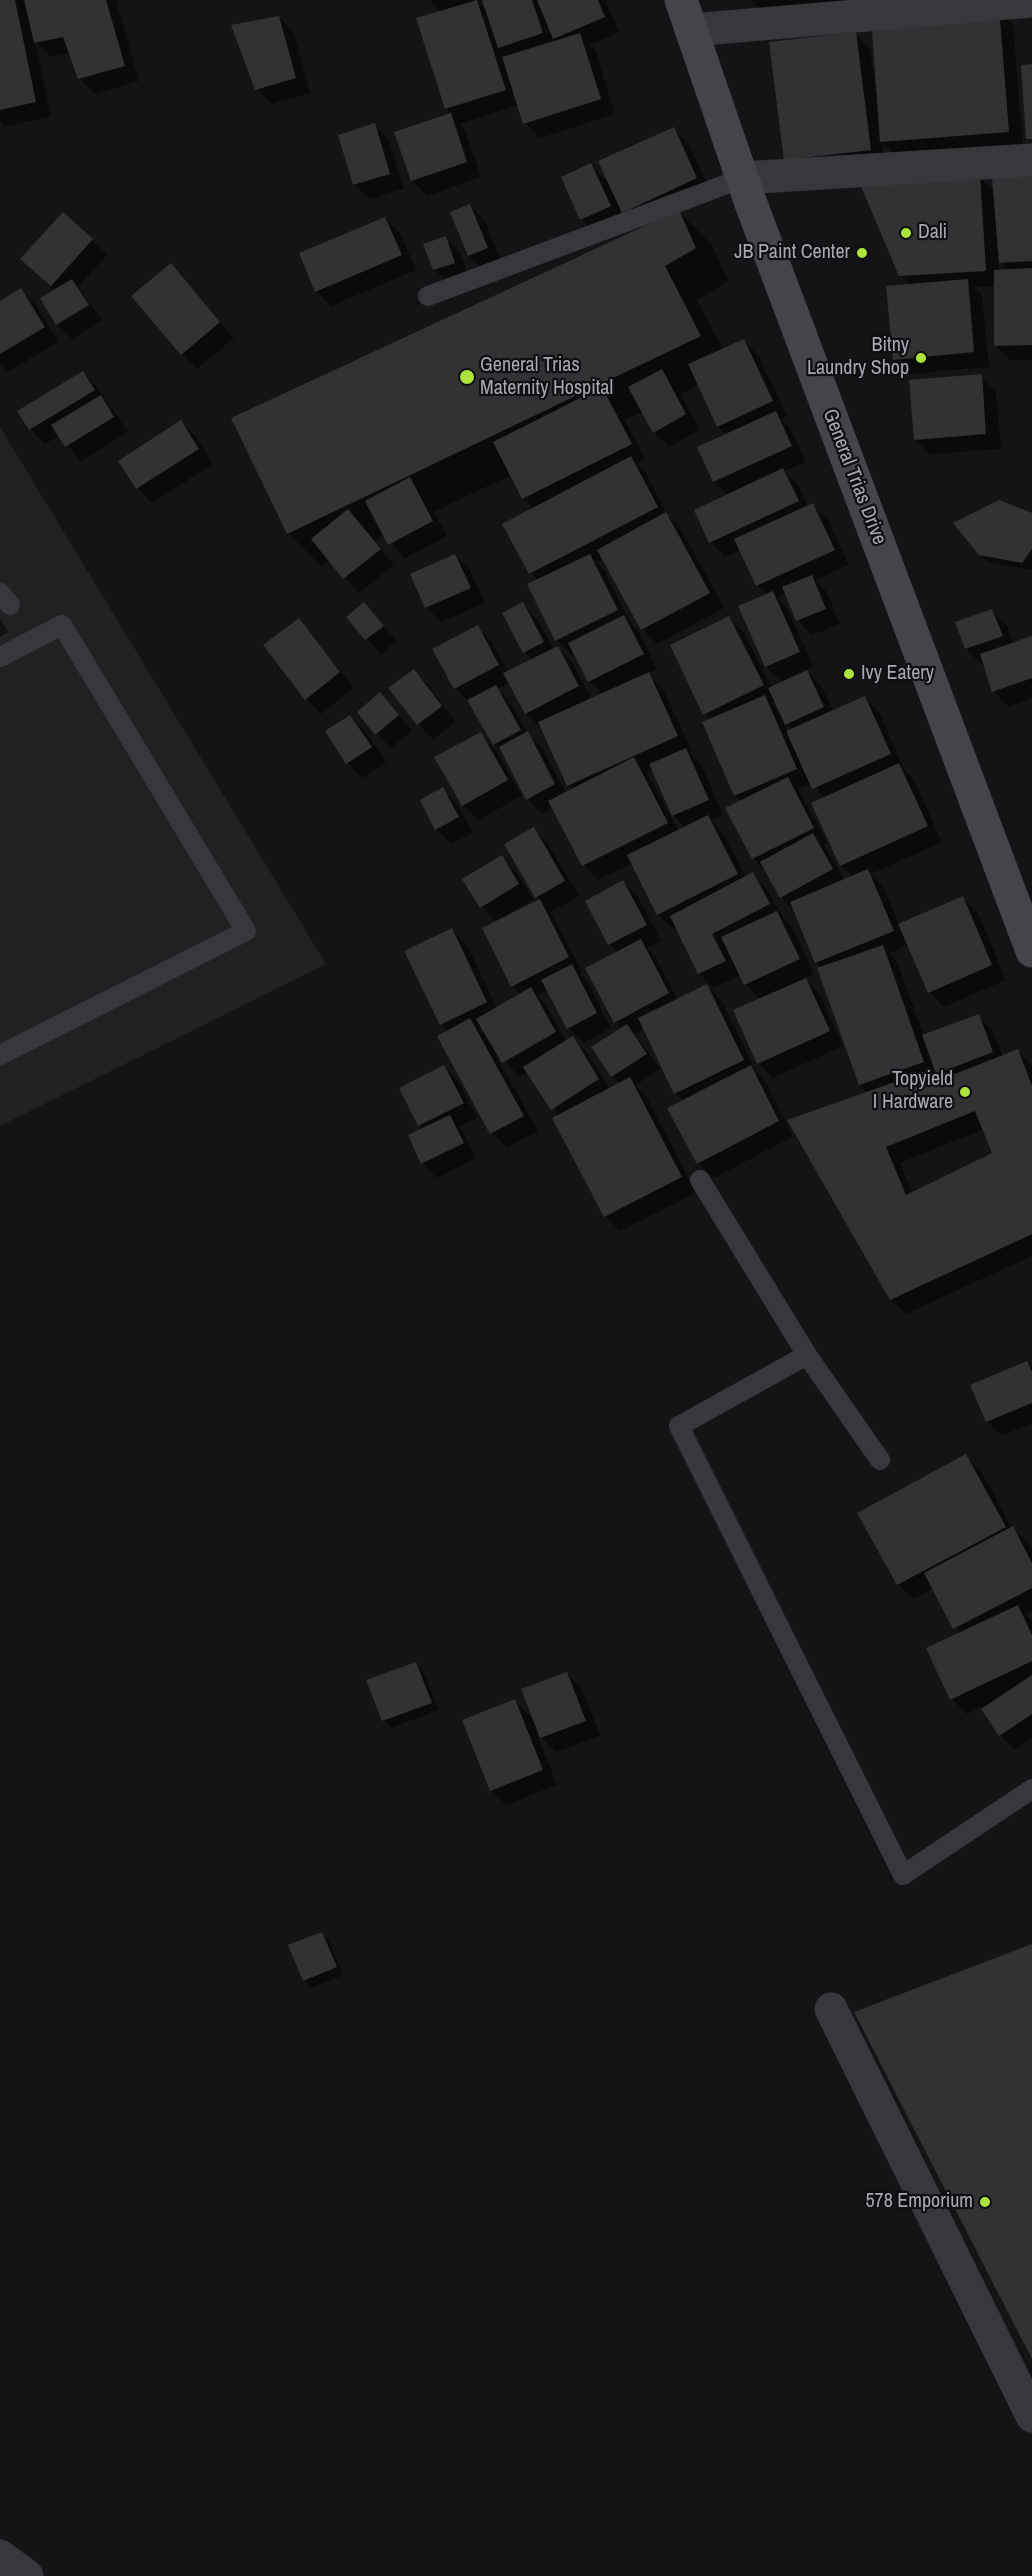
<!DOCTYPE html>
<style>
body{margin:0}
canvas{display:block;background:#141315}
</style>
<canvas width="1032" height="2576"></canvas>
<script>
const c = document.querySelector('canvas').getContext('2d');
c.lineJoin = 'round';
function fill(path, color) { c.fillStyle = color; c.fill(path, 'evenodd'); }
const shape = rows => new Path2D(rows.map(r => 'M' + r).join(''));
function trace(path, color, width, dash) { c.strokeStyle = color; c.lineWidth = width; c.lineCap = dash ? 'butt' : 'round'; c.setLineDash(dash || []); c.stroke(path); }
function label(font, color, halo, rows, align = 'center') {
  c.font = font + ' "Archivo Narrow",sans-serif'; c.lineWidth = 4.5; c.setLineDash([]); c.textBaseline = 'middle'; c.strokeStyle = halo; c.fillStyle = color; for (const [text, x, y, turn = 0] of rows) {
    c.save(); c.translate(x, y); c.rotate((+turn || 0) * Math.PI / 180); c.textAlign = isNaN(turn) ? turn : align; if (halo) c.strokeText(text, 0, 0); c.fillText(text, 0, 0); c.restore();
  }
}
fill(shape([
 [0,427,326,964,0,1126]
]), '#212022');
fill(shape([
 [0,0,116,0,139,81,95,94,80,79,71,53,51,57,35,41,51,116,5,127,0,122],
 [430,0,605,0,619,32,590,45,595,49,615,114,540,138,525,123,519,105,460,124,465,130,481,177,427,196,412,181,396,133,452,114,446,109,441,12],
 [484,1,488,12,478,2],
 [751,0,864,0,762,12],
 [998,9,1013,24,1023,147,897,157,882,142,885,165,785,159,855,34,870,49,876,91,878,91],
 [279,17,294,33,310,93,272,104,257,89],
 [374,125,389,140,404,189,369,199,354,184],
 [674,129,689,144,711,193,638,227,619,208,625,221,596,234,581,219,591,165,609,183],
 [1032,175,1032,360,1010,360,995,345,995,286,974,287,982,295,989,367,909,374,894,359,911,285,900,275,979,177,995,193],
 [998,261,1009,271,999,271],
 [469,205,484,220,502,263,484,271,469,256,452,213],
 [679,212,712,245,728,281,697,300,723,350,744,341,759,356,787,416,781,419,790,428,806,462,785,471,798,485,808,507,813,505,828,520,849,565,815,580,827,592,840,624,812,635,797,620,787,593,777,598,787,608,814,667,805,670,822,687,833,712,865,698,880,713,904,770,914,780,942,842,871,874,883,886,899,925,963,898,978,913,1006,980,944,1007,929,992,909,945,889,953,897,962,924,1036,978,1016,993,1031,1003,1057,1018,1051,1032,1065,1032,1256,906,1314,891,1299,868,1093,860,1085,822,968,817,962,795,911,781,897,768,874,753,858,727,809,742,801,735,795,711,720,705,714,729,618,744,633,772,688,783,683,766,666,767,595,757,585,741,550,725,557,711,542,728,495,714,482,699,448,727,435,718,426,699,385,681,394,700,430,669,447,654,432,643,412,625,420,645,459,636,464,646,473,669,518,681,529,724,608,657,644,642,629,603,558,596,562,604,570,631,624,639,632,657,669,648,674,663,689,692,751,689,752,701,764,723,815,711,820,722,832,746,878,752,874,767,889,784,919,792,927,814,974,804,979,820,995,843,1046,773,1078,758,1063,761,1000,745,984,741,975,714,988,699,973,677,927,673,929,658,914,633,863,598,880,584,865,553,808,542,814,528,799,505,755,494,744,470,703,455,688,477,627,492,642,509,672,532,660,525,652,504,613,522,604,537,619,554,649,557,647,572,662,592,700,603,695,589,681,575,654,572,655,557,640,538,580,531,573,534,509,523,498,511,475,434,512,447,536,404,559,385,535,374,540,394,565,359,593,331,561,321,566,288,533],
 [510,682,526,713,541,728,568,785,573,790,566,793,542,748,529,735,510,702,497,689],
 [776,701,782,714,771,703],
 [783,720,793,730,788,732],
 [652,769,672,814,685,828,679,831,646,771],
 [812,784,824,798,841,865,853,877,845,880,824,845,828,843,798,789],
 [940,1076,945,1080,933,1085,929,1080],
 [984,1129,993,1154,913,1193,900,1163],
 [385,218,400,233,416,270,331,306,316,291],
 [445,237,460,252,469,278,449,284,434,269],
 [92,240,107,255,78,287,102,320,72,339,57,324,56,290,37,274],
 [171,265,234,338,197,369,182,354],
 [21,290,36,305,58,342,8,372,0,364,0,302],
 [82,372,97,387,128,432,81,461,59,436,45,444,30,429,19,412],
 [981,376,996,391,1001,449,930,454,915,439],
 [181,422,196,437,213,464,152,503,137,488],
 [1032,515,1032,565,1030,570,988,562,980,554],
 [455,555,470,570,485,603,441,622,426,607],
 [364,604,397,641,381,654,348,617],
 [992,611,1007,626,1014,644,1032,638,1032,698,1009,707,994,692,984,663,981,664,966,649],
 [0,618,8,632,0,637],
 [298,620,354,688,321,714,306,699],
 [414,671,429,686,456,722,433,739,418,724],
 [380,694,412,731,391,748,377,734],
 [350,716,365,731,386,762,362,778,347,763],
 [480,734,495,749,522,796,478,820,463,805],
 [442,789,457,804,473,833,451,844,436,829],
 [534,829,548,844,579,896,550,912,583,973,580,974,587,981,611,1028,583,1043,568,1028,548,990,537,996,545,1004,567,1042,572,1038,587,1053,610,1089,620,1084,612,1076,622,1029,615,1022,618,953,610,944,587,901,623,882,638,897,661,941,647,948,655,956,678,1000,707,986,722,1001,756,1073,766,1082,793,1137,713,1178,698,1163,684,1101,675,1093,645,1029,635,1034,660,1069,636,1085,645,1094,696,1193,620,1231,605,1216,559,1116,528,1072,519,1077,498,1052,495,1054,538,1131,507,1148,492,1133,449,1032,441,1024,452,930,467,945,497,1008,521,995,512,986,497,922,481,907,501,857,516,872,533,899,510,913,511,915,540,901,536,897],
 [482,1026,488,1038,478,1028],
 [444,1067,459,1082,477,1118,460,1127,477,1158,437,1178,422,1163,423,1129,419,1125],
 [1027,1363,1032,1368,1032,1423,1002,1436,987,1421],
 [966,1456,981,1471,1012,1528,1028,1543,1032,1551,1032,1610,1025,1614,1032,1621,1032,1738,1015,1750,1000,1735,989,1704,967,1714,952,1699,960,1633,933,1588,913,1599,898,1584],
 [415,1663,423,1671,439,1710,391,1728,383,1720,368,1681],
 [567,1673,582,1688,600,1736,556,1752,536,1732,557,1785,506,1805,491,1790,515,1701,535,1721],
 [321,1934,329,1941,343,1975,312,1988,304,1980]
]), '#0007');
fill(shape([
 [0,0,15,0,36,102,0,110],
 [24,0,106,0,125,66,78,79,63,37,34,43],
 [477,0,506,90,445,109,416,18],
 [482,0,532,0,543,33,498,48],
 [537,0,598,0,605,17,553,39],
 [999,7,1009,132,880,142,871,17],
 [279,16,296,78,255,90,231,25],
 [856,32,871,150,784,160,769,42],
 [580,33,601,99,523,124,502,57],
 [1032,64,1032,139,1026,139,1021,65],
 [451,113,467,162,411,181,394,132],
 [375,123,390,174,353,185,338,135],
 [674,127,697,178,622,213,598,161],
 [591,163,611,206,580,220,561,177],
 [1032,174,1032,261,999,263,992,177],
 [980,175,986,271,899,276,860,184],
 [470,204,488,248,468,256,450,212],
 [679,210,696,248,665,266,701,336,287,534,231,418],
 [63,212,93,239,51,286,20,259],
 [385,217,402,255,315,292,299,253],
 [446,236,455,263,433,270,423,244],
 [171,263,220,322,181,355,131,296],
 [1032,268,1032,345,994,346,994,270],
 [72,279,89,305,56,325,40,298],
 [968,279,974,352,893,360,886,286],
 [21,288,45,327,0,354,0,301],
 [744,339,773,401,717,427,688,364],
 [662,369,686,414,653,433,628,387],
 [83,371,95,390,29,430,17,411],
 [982,374,986,434,914,440,909,380],
 [602,387,632,444,522,499,493,442],
 [101,395,114,417,65,447,51,425],
 [776,411,792,446,713,482,697,447],
 [181,420,199,449,136,489,118,461],
 [631,456,658,507,529,574,502,524],
 [783,468,799,501,709,543,694,510],
 [410,477,433,521,388,545,365,501],
 [999,500,1032,513,1032,549,1022,563,979,555,953,523],
 [813,503,835,550,756,586,734,539],
 [348,509,381,549,343,579,311,539],
 [666,512,710,593,641,630,597,550],
 [455,554,471,588,425,608,410,574],
 [590,554,618,610,555,641,527,584],
 [812,575,826,609,796,621,782,587],
 [773,591,800,652,765,667,738,606],
 [364,602,384,626,365,640,346,617],
 [523,602,544,642,523,653,502,613],
 [992,609,1003,636,965,649,955,622],
 [624,615,644,654,588,682,568,643],
 [729,616,764,685,703,715,670,645],
 [299,618,340,672,305,700,263,645],
 [478,625,499,665,454,689,432,649],
 [1032,636,1032,678,992,692,980,654],
 [558,646,579,686,525,714,503,673],
 [414,669,442,706,417,725,388,688],
 [807,670,824,707,785,725,768,688],
 [649,672,678,736,567,786,538,722],
 [496,685,521,730,493,745,467,700],
 [380,692,399,715,375,735,357,712],
 [765,695,797,769,734,796,702,722],
 [865,696,891,754,812,789,786,731],
 [350,715,372,747,346,764,325,731],
 [528,731,555,784,526,800,499,747],
 [481,732,508,780,462,806,434,757],
 [686,748,709,800,672,816,649,764],
 [634,757,668,823,582,866,548,801],
 [899,763,928,826,840,866,811,803],
 [788,777,814,828,752,859,725,808],
 [443,787,459,817,435,830,420,800],
 [708,815,738,874,657,915,627,855],
 [534,827,565,881,535,898,504,844],
 [813,833,833,869,780,898,760,862],
 [502,855,519,884,480,908,462,879],
 [868,869,894,931,815,963,790,902],
 [753,872,770,904,712,934,726,961,698,974,670,916],
 [623,880,647,925,608,945,585,901],
 [963,896,992,965,928,993,898,924],
 [540,899,569,957,511,987,482,928],
 [777,911,800,959,744,985,721,937],
 [452,928,487,1002,440,1025,404,951],
 [641,939,669,993,614,1023,585,968],
 [883,945,924,1062,859,1085,817,968],
 [572,964,597,1013,567,1029,541,980],
 [806,978,830,1031,757,1064,733,1010],
 [707,984,744,1060,674,1094,638,1018],
 [531,987,556,1032,502,1063,476,1019],
 [979,1014,993,1052,936,1074,922,1035],
 [470,1018,524,1116,490,1134,437,1036],
 [627,1024,647,1054,611,1077,591,1047],
 [573,1036,599,1079,551,1110,523,1067],
 [1018,1049,1032,1086,1032,1234,890,1300,787,1120,923,1072,927,1085],
 [975,1111,992,1153,906,1195,886,1147],
 [444,1065,464,1103,418,1126,399,1088],
 [751,1065,779,1121,697,1164,667,1108],
 [630,1077,682,1177,604,1217,552,1118],
 [450,1115,464,1143,421,1164,408,1135],
 [1027,1361,1032,1372,1032,1403,986,1422,970,1385],
 [966,1454,1006,1527,897,1585,857,1513],
 [1013,1526,1032,1563,1032,1588,953,1629,924,1573],
 [1018,1605,1032,1635,1032,1661,950,1700,926,1648],
 [416,1662,432,1703,382,1721,366,1680],
 [567,1672,586,1721,540,1738,521,1689],
 [1032,1675,1032,1714,999,1736,981,1709],
 [515,1699,543,1770,490,1791,462,1720],
 [322,1932,337,1967,303,1981,288,1945],
 [1032,1944,1032,2359,854,2012]
]), '#323134');
trace(shape([
 [428,296,743,178],
 [0,593,10,605],
 [0,657,62,625,246,931,0,1055],
 [700,1180,807,1355,880,1460],
 [807,1355,679,1426,903,1875,1032,1789]
]), '#39373c', 20);
trace(shape([
 [691,30,1032,1],
 [743,178,1032,160],
 [831,2009,1032,2416]
]), '#39373c', 33);
trace(shape([
 [0,2556,27,2576]
]), '#39373c', 33);
trace(shape([
 [681,0,750,201,1032,951]
]), '#46434a', 33);
for (const [x, y, r, color] of [
 [906,233,6,"#ace43d"],
 [862,253,6,"#ace43d"],
 [921,358,6,"#ace43d"],
 [467,377,8,"#ace43d"],
 [849,674,6,"#ace43d"],
 [965,1092,6,"#ace43d"],
 [985,2202,6,"#ace43d"]
]) { const dot = new Path2D(); dot.arc(x, y, r, 0, 2 * Math.PI); c.fillStyle = color; c.fill(dot); trace(dot, '#0f0e10', 2); }
label('20px', '#aba6b4', '#0f0e10', [
 ["Dali",918,233,"left"],
 ["JB Paint Center",850,253],
 ["Bitny",909,346],
 ["Laundry Shop",909,369],
 ["General Trias",480,366,"left"],
 ["Maternity Hospital",480,389,"left"],
 ["Ivy Eatery",861,674,"left"],
 ["Topyield",953,1080],
 ["I Hardware",953,1103],
 ["578 Emporium",973,2202]
], 'right');
label('20px', '#aba6b4', '#0f0e10', [
 ["General Trias Drive",854,477,69]
]);
</script>
